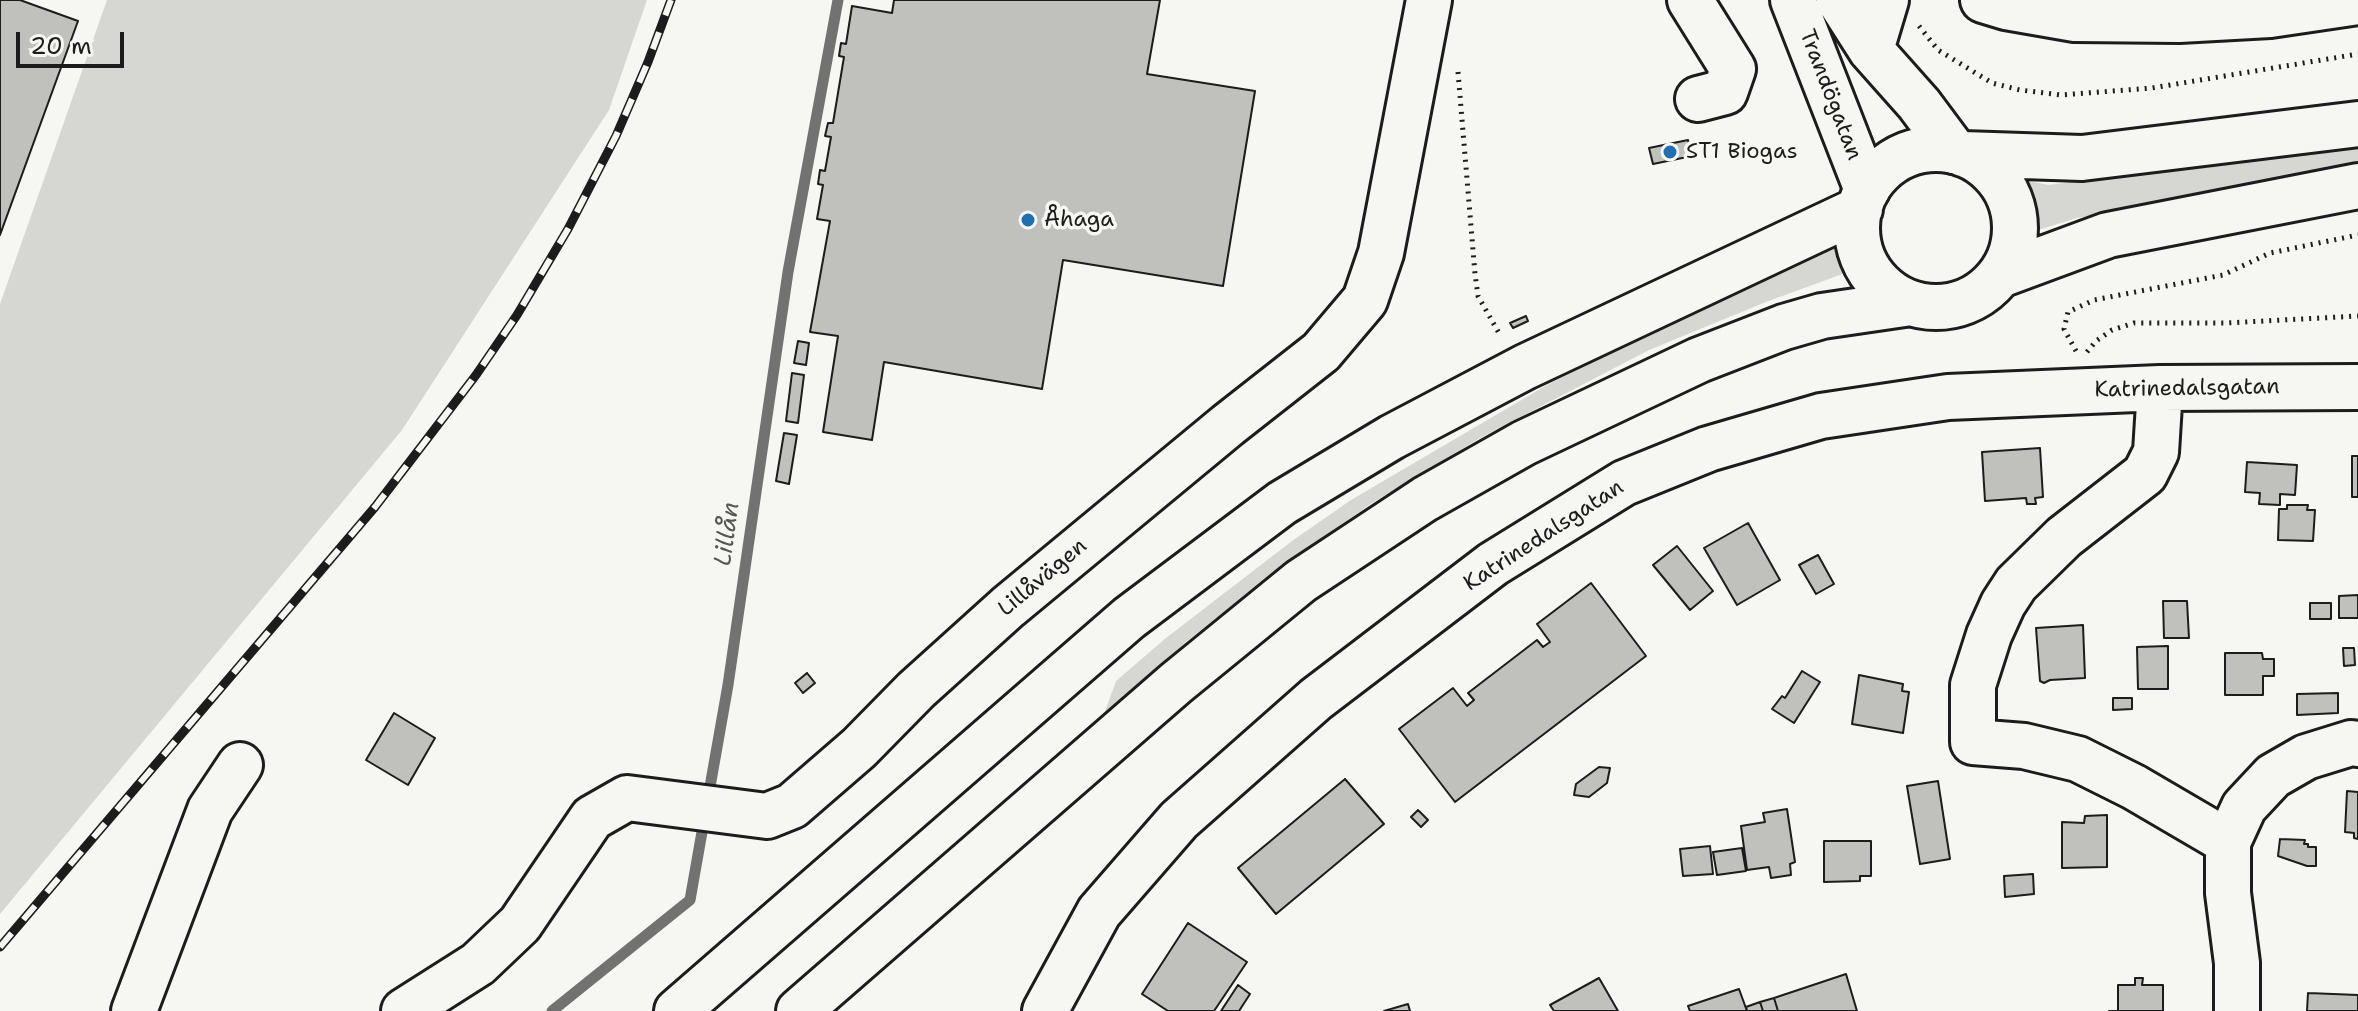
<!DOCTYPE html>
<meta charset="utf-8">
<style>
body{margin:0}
#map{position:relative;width:2358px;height:1011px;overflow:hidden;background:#f6f6f2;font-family:"Shantell Sans",sans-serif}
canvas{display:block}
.scale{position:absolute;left:16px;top:32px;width:108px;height:36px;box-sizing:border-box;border:4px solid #1c1c1c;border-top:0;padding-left:10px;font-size:24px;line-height:28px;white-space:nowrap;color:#1c1c1c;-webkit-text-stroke:6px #f6f6f2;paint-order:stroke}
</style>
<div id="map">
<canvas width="2358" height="1011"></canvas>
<div class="scale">20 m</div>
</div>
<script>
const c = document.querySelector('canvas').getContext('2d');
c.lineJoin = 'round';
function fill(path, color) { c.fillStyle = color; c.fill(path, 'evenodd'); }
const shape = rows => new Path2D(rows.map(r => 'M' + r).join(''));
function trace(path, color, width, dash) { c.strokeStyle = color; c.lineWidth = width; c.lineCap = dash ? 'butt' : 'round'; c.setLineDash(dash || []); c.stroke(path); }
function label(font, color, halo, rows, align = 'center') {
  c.font = font + ' "Shantell Sans",sans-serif'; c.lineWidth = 7; c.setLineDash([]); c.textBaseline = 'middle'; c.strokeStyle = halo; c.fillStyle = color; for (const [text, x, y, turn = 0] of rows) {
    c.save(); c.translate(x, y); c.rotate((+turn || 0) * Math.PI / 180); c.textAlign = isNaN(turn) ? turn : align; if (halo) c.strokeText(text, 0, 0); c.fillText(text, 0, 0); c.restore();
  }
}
fill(shape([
 [107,0,647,0,609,110,402,430,0,914,0,304],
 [2358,146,2358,169,2077,218,2035,231,2020,179,2048,185],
 [1839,237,1848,272,1766,302,1649,350,1480,438,1372,503,1288,561,1186,642,1103,717,1116,681,1166,638,1292,541,1351,500,1547,385]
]), '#d6d6d2');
trace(shape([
 [708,798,728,685,788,272,838,0],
 [552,1011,690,900,705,815]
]), '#727271', 11);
const building = shape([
 [0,0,20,0,78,21,0,235,0,0],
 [894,0,1160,0,1147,74,1255,91,1223,286,1063,260,1042,389,884,362,872,440,823,432,838,336,810,332,830,221,817,219,823,185,818,184,820,170,825,171,831,137,825,136,828,123,833,123,844,57,839,56,841,43,846,44,852,6,892,13,894,0],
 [1688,140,1692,156,1653,164,1649,148,1688,140],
 [1526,316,1528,321,1513,328,1510,323,1526,316],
 [798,341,809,343,806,365,794,363,798,341],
 [792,373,804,375,798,423,786,421,792,373],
 [784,433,797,435,789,484,776,481,784,433],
 [2040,448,2043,497,2035,498,2036,504,2027,504,2026,498,1985,501,1982,452,2040,448],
 [2352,456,2358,456,2358,497,2352,497,2352,456],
 [2247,462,2297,465,2295,495,2280,494,2280,505,2259,504,2260,493,2245,492,2247,462],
 [2287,505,2308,505,2307,510,2315,510,2313,541,2278,540,2279,509,2287,509,2287,505],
 [1748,523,1780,580,1737,605,1704,548,1748,523],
 [1677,546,1713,591,1690,610,1653,565,1677,546],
 [1818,555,1834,584,1816,594,1799,565,1818,555],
 [1591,583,1646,656,1455,802,1399,729,1453,688,1467,706,1474,700,1468,693,1537,640,1543,647,1550,642,1537,624,1591,583],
 [2358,595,2358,618,2339,618,2339,596,2358,595],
 [2163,601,2187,601,2189,638,2164,638,2163,601],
 [2310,603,2331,603,2331,619,2310,619,2310,603],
 [2083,625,2085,678,2050,680,2044,683,2040,681,2036,628,2083,625],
 [2168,646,2168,689,2138,689,2137,647,2168,646],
 [2343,648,2354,648,2355,665,2344,666,2343,648],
 [2225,653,2262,653,2263,659,2274,659,2274,676,2263,676,2263,695,2225,695,2225,653],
 [1802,671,1820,682,1794,723,1772,709,1782,696,1785,698,1802,671],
 [807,673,815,683,803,693,795,683,807,673],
 [1859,675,1903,684,1902,691,1909,692,1903,733,1852,724,1859,675],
 [2338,693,2338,713,2297,715,2297,694,2338,693],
 [2113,698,2132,698,2132,709,2113,710,2113,698],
 [394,713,435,738,408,785,366,760,394,713],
 [1599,767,1610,768,1607,783,1589,797,1574,795,1576,784,1599,767],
 [1345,779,1384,824,1276,914,1238,868,1345,779],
 [1938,781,1950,859,1920,864,1907,786,1938,781],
 [2347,791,2358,792,2358,839,2354,838,2354,833,2345,832,2347,791],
 [1787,809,1795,862,1790,864,1791,875,1771,878,1769,867,1747,870,1741,826,1765,822,1763,813,1787,809],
 [1418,810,1428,820,1421,827,1411,817,1418,810],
 [2107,815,2107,867,2062,868,2062,822,2084,823,2085,816,2107,815],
 [2280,839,2305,840,2304,844,2308,844,2308,847,2316,847,2316,866,2307,866,2278,856,2280,839],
 [1824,841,1871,841,1871,876,1860,876,1860,881,1824,882,1824,841],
 [1710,846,1713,874,1683,876,1680,849,1710,846],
 [1742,848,1746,871,1717,875,1713,852,1742,848],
 [2033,874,2034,894,2005,897,2004,876,2033,874],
 [1188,923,1247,962,1214,1011,1168,1011,1142,994,1188,923],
 [1846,974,1857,1011,1778,1011,1774,998,1846,974],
 [1599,978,1618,1011,1554,1011,1550,1005,1599,978],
 [2135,978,2143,978,2142,985,2163,985,2163,1011,2109,1011,2118,1011,2118,985,2135,985,2135,978],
 [1238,985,1250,994,1239,1011,1221,1011,1238,985],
 [1739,989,1747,1011,1690,1011,1688,1006,1739,989],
 [2308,993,2358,995,2358,1011,2307,1011,2308,993],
 [1774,998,1778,1011,1763,1011,1760,1002,1774,998],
 [1760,1002,1763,1011,1747,1011,1746,1007,1760,1002],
 [1408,1004,1410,1011,1384,1011,1408,1004]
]);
fill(building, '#c0c0bd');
trace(building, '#1c1c1c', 2);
const minor = shape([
 [1690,0,1733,69,1725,92,1698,99],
 [1793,0,1867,190],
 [1839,0,1871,50,1919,104,1954,151],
 [1983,0,2006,7,2075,19,2179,20,2270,15,2358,2],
 [1871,50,1886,0],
 [2160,388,2156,452,2145,474,2064,537,2016,584,2003,604,1989,635,1973,685,1973,742,2024,746,2078,759,2134,787,2228,842],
 [134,1011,210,810,240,765],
 [404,1011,478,964,520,924,592,818,627,798,767,816,792,806,859,748,916,690,1008,607,1228,425,1321,352,1365,300,1381,253,1429,0],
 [1045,1011,1099,912,1179,820,1316,699,1493,564,1624,483,1708,449,1821,416,1948,397,2160,388,2358,387],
 [2237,1011,2237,963,2228,893,2228,842,2244,807,2273,776,2306,757,2351,743,2358,744]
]);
const major = shape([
 '1857 228a79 79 0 1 1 158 0a79 79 0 1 1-158 0Z',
 [1963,154,2082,158,2358,124],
 [2000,275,2108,235,2358,186],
 [677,1011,1129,618,1282,503,1392,437,1525,367,1860,209],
 [799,1011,1176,683,1301,581,1425,499,1524,443,1699,360,1784,327,1822,316,1911,303]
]);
trace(minor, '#1c1c1c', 50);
trace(major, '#1c1c1c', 50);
trace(shape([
 [1919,26,1938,50,1992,83,2020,90,2061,95,2152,88,2358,54],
 [1458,72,1475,274,1478,296,1500,335],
 [2076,351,2064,329,2068,312,2094,300,2223,275,2270,253,2358,235],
 [2087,352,2096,341,2112,330,2134,323,2226,323,2358,316]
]), '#1c1c1c', 5, [2, 6]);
trace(minor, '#f6f6f2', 44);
trace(major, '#f6f6f2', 44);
const rail = shape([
 [0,947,375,507,476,375,517,315,568,229,616,136,648,62,671,0]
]);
trace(rail, '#1c1c1c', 9);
trace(rail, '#f6f6f2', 6, [18]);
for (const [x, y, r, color] of [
 [1670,152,8,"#1f6fb2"],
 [1028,220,8,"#1f6fb2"]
]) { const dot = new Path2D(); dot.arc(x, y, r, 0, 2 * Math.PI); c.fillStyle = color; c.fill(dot); trace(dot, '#f6f6f2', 3); }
label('22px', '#1c1c1c', '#f6f6f2', [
 ["Trandögatan",1830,95,69],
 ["Katrinedalsgatan",2187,389,-1],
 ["Katrinedalsgatan",1544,536,-33],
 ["Lillåvägen",1043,578,-40]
]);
label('22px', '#1c1c1c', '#f6f6f2', [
 ["ST1 Biogas",1686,152],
 ["Åhaga",1044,220]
], 'left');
label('italic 24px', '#565654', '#f6f6f2', [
 ["Lillån",728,534,-82]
]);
</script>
